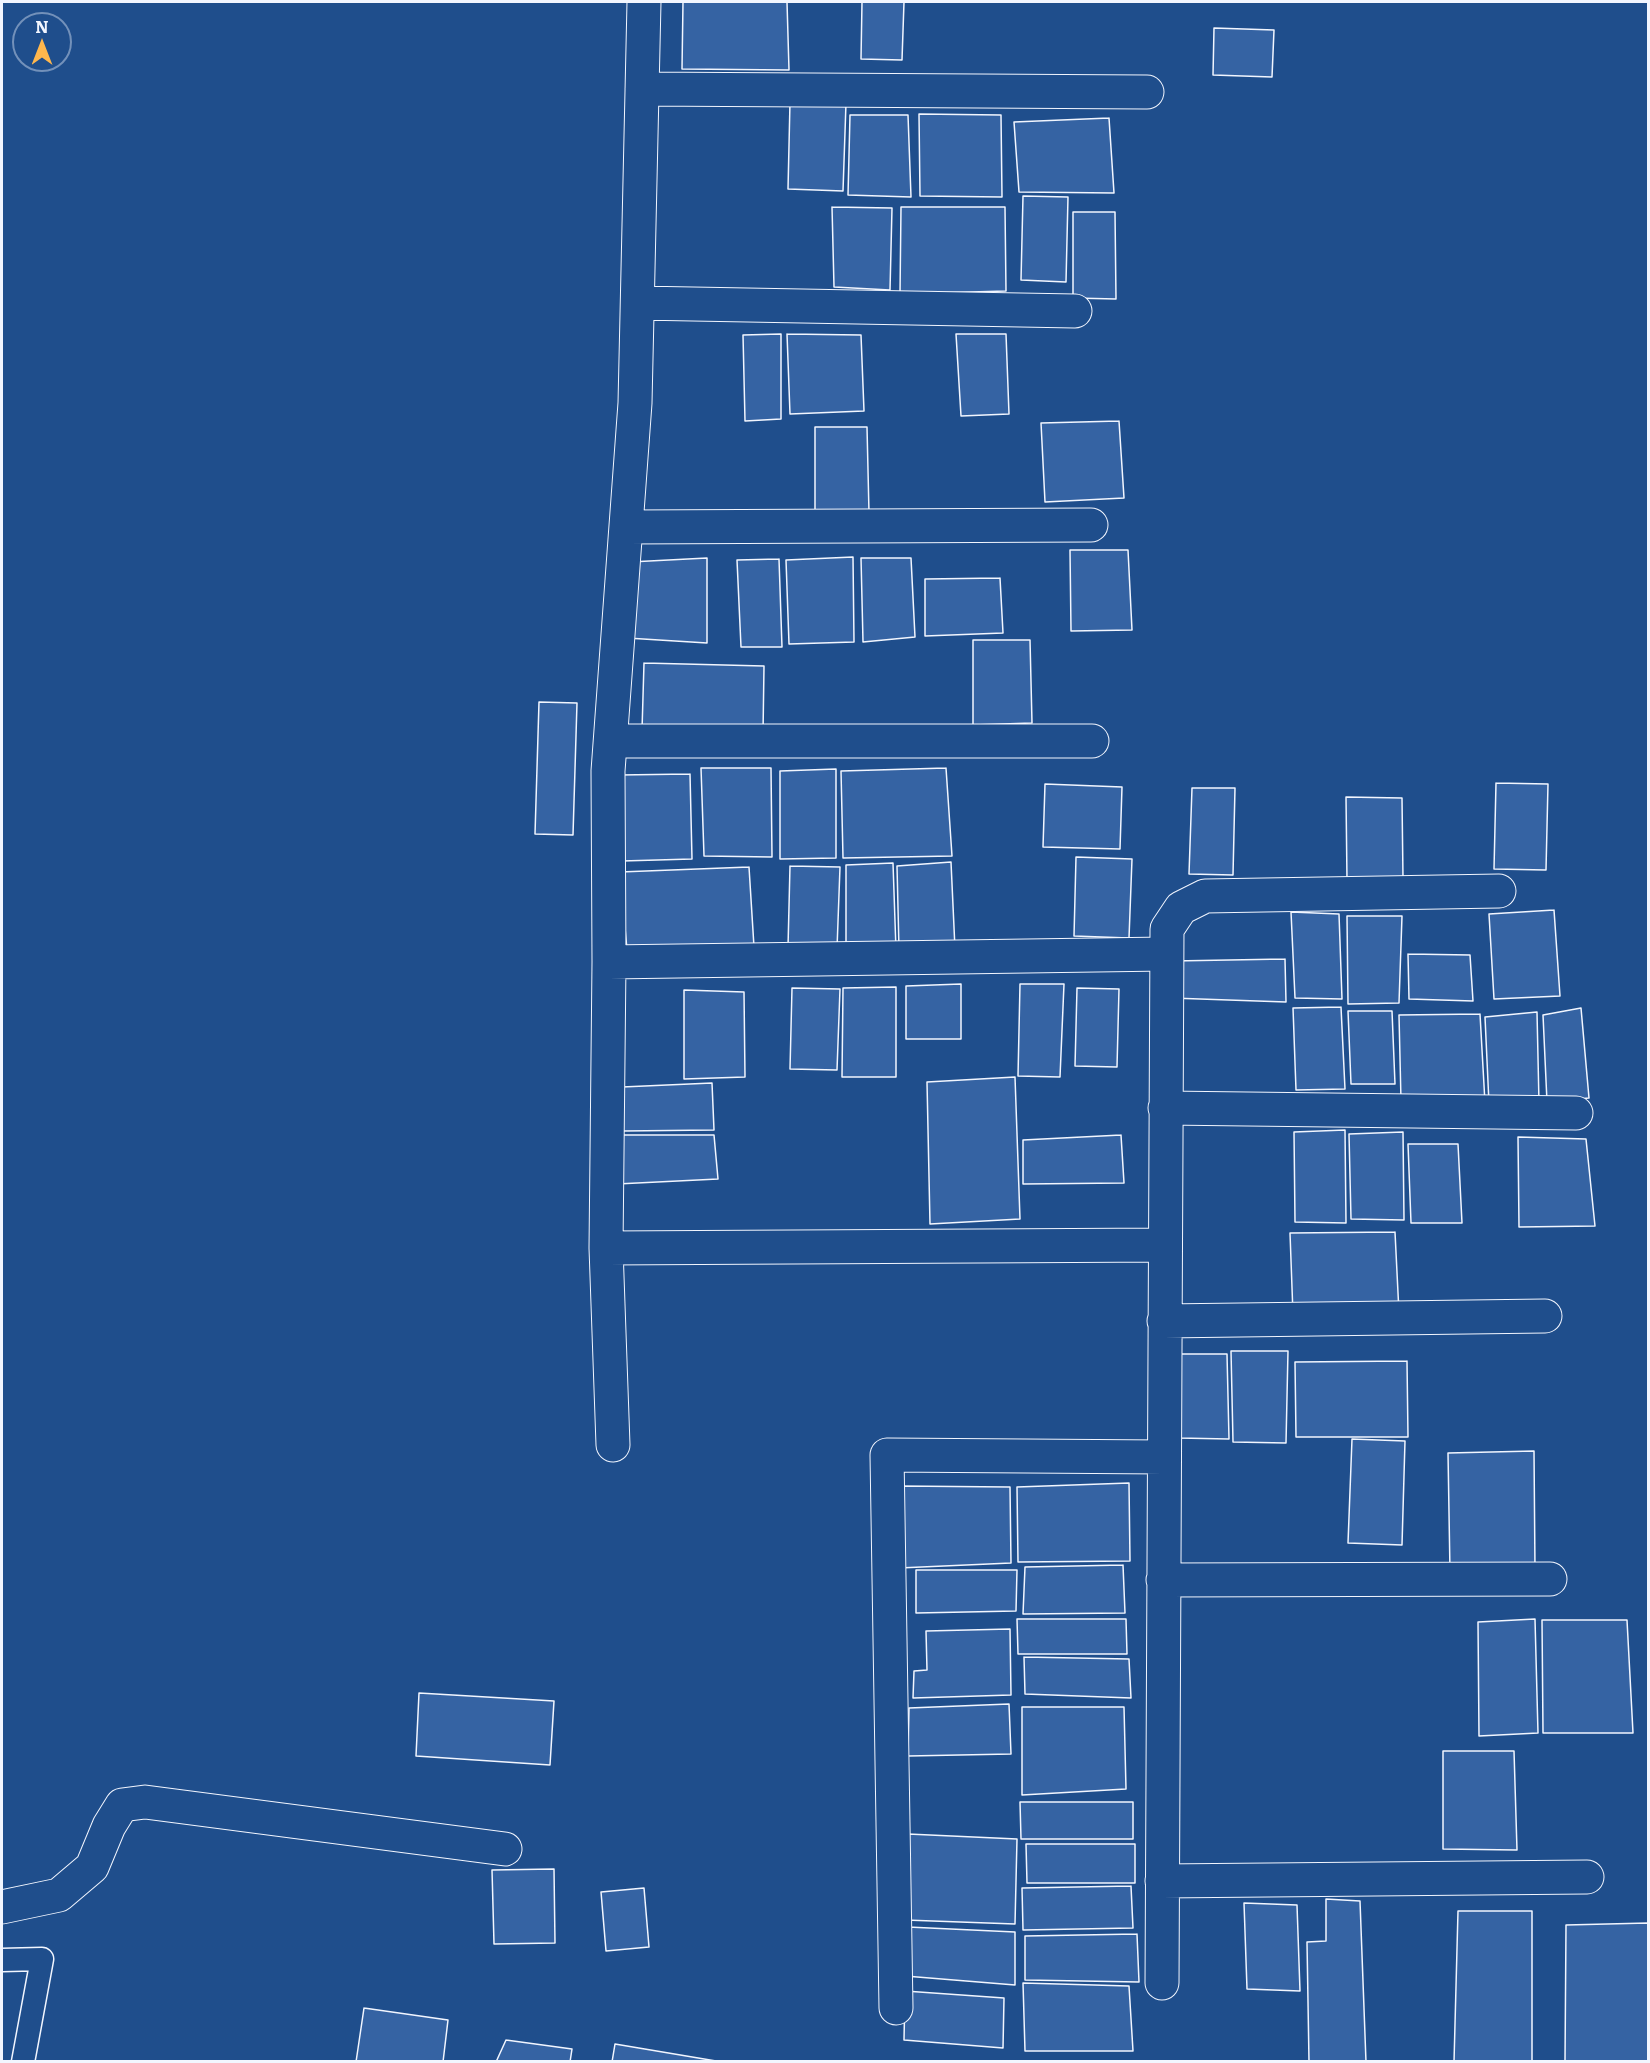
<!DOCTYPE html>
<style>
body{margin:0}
#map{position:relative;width:1650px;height:2063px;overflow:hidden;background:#1f4e8c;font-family:Literata,serif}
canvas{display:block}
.frame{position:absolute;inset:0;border:3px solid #f2f6ff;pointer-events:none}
.north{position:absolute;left:12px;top:12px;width:60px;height:60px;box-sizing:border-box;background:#1f4e8c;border:2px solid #7391ba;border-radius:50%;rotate:0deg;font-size:16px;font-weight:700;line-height:24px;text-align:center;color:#f2f6ff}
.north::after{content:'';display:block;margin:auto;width:21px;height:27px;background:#ffb74d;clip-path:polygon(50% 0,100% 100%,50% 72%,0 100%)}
</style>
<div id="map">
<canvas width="1650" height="2063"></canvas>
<div class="frame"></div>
<div class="north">N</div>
</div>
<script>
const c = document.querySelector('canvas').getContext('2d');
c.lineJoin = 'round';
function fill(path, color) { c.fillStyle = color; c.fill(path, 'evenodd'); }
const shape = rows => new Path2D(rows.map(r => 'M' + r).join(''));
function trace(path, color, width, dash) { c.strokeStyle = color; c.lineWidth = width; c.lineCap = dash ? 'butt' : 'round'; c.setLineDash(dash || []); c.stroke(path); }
const building = shape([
 [683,2,787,2,789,70,682,69,683,2],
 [862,2,904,2,902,60,861,59,862,2],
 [1214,28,1274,30,1272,77,1213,75,1214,28],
 [790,102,846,103,843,191,788,189,790,102],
 [919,114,1001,115,1002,197,920,196,919,114],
 [850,115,908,115,911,197,848,195,850,115],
 [1109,118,1114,193,1019,192,1014,122,1109,118],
 [1023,196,1068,197,1066,282,1021,280,1023,196],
 [832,207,892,208,890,290,834,287,832,207],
 [901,207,1005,207,1006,291,900,294,901,207],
 [1073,212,1115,212,1116,299,1073,298,1073,212],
 [781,334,781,419,745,421,743,335,781,334],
 [787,334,861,335,864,411,790,414,787,334],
 [956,334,1006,334,1009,414,961,416,956,334],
 [1119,421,1124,498,1045,502,1041,423,1119,421],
 [815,427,867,427,869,513,815,513,815,427],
 [1070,550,1128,550,1132,630,1071,631,1070,550],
 [853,557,854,642,789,644,786,560,853,557],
 [707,558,707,643,627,638,630,562,707,558],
 [861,558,911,558,915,637,863,642,861,558],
 [779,559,782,647,741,647,737,560,779,559],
 [1000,578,1003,633,925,636,925,579,1000,578],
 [973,640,1030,640,1032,723,973,725,973,640],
 [644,663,764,666,763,734,642,730,644,663],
 [539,702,577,703,573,835,535,834,539,702],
 [701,768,771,768,772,857,704,856,701,768],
 [946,768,952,856,843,858,841,771,946,768],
 [836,769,836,858,780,859,780,771,836,769],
 [690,774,692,859,622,861,619,775,690,774],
 [1496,783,1548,784,1546,870,1494,869,1496,783],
 [1045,784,1122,787,1120,849,1043,847,1045,784],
 [1192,788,1235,788,1233,875,1189,874,1192,788],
 [1346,797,1402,798,1403,879,1347,881,1346,797],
 [1076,857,1132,859,1129,938,1074,936,1076,857],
 [951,862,955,949,899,950,897,866,951,862],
 [893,863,896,950,846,951,846,865,893,863],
 [790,866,840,867,837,949,788,947,790,866],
 [749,867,754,947,627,950,620,872,749,867],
 [1554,910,1560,996,1494,999,1489,914,1554,910],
 [1291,912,1339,914,1342,999,1295,998,1291,912],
 [1347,916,1402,916,1399,1003,1348,1004,1347,916],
 [1408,954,1470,955,1473,1001,1409,999,1408,954],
 [1285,959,1286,1002,1171,998,1173,961,1285,959],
 [961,984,961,1039,906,1039,906,986,961,984],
 [1020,984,1064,984,1060,1077,1018,1076,1020,984],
 [896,987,896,1077,842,1077,843,988,896,987],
 [792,988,840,989,837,1070,790,1069,792,988],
 [1077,988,1119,989,1117,1067,1075,1066,1077,988],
 [684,990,744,992,745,1077,684,1079,684,990],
 [1341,1007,1345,1089,1296,1090,1293,1008,1341,1007],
 [1581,1008,1589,1098,1547,1102,1543,1015,1581,1008],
 [1348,1011,1392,1011,1395,1084,1351,1084,1348,1011],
 [1537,1012,1539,1103,1489,1104,1485,1017,1537,1012],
 [1480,1014,1485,1103,1401,1101,1399,1015,1480,1014],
 [1015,1077,1020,1219,930,1224,927,1082,1015,1077],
 [712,1083,714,1130,623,1131,622,1087,712,1083],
 [1345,1130,1346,1223,1295,1222,1294,1132,1345,1130],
 [1403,1132,1404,1220,1351,1219,1349,1134,1403,1132],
 [616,1135,714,1135,718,1179,617,1184,616,1135],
 [1121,1135,1124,1183,1023,1184,1023,1140,1121,1135],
 [1518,1137,1586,1139,1595,1226,1519,1227,1518,1137],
 [1408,1144,1458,1144,1462,1223,1411,1223,1408,1144],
 [1395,1232,1399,1313,1293,1315,1290,1233,1395,1232],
 [1231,1351,1288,1351,1286,1443,1233,1442,1231,1351],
 [1176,1354,1227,1354,1229,1439,1178,1438,1176,1354],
 [1407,1361,1408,1437,1296,1437,1295,1362,1407,1361],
 [1352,1439,1405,1441,1402,1545,1348,1543,1352,1439],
 [1534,1451,1535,1570,1450,1572,1448,1453,1534,1451],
 [1129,1483,1130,1561,1018,1562,1017,1487,1129,1483],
 [899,1486,1010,1487,1011,1563,899,1568,899,1486],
 [1123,1565,1125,1613,1023,1614,1025,1567,1123,1565],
 [916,1570,1017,1570,1016,1611,916,1613,916,1570],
 [1017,1619,1126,1619,1127,1654,1018,1654,1017,1619],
 [1535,1619,1538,1733,1479,1736,1478,1622,1535,1619],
 [1542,1620,1627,1620,1633,1733,1543,1733,1542,1620],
 [1010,1629,1011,1695,913,1698,914,1671,927,1670,926,1631,1010,1629],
 [1024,1657,1129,1659,1131,1698,1025,1694,1024,1657],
 [419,1693,554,1701,550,1765,416,1756,419,1693],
 [1009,1704,1011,1754,908,1756,909,1708,1009,1704],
 [1022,1707,1124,1707,1126,1789,1022,1795,1022,1707],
 [1443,1751,1514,1751,1517,1850,1443,1849,1443,1751],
 [1020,1802,1133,1802,1133,1839,1021,1839,1020,1802],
 [908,1834,1017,1839,1015,1924,905,1920,908,1834],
 [1026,1844,1135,1844,1135,1883,1027,1883,1026,1844],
 [554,1869,555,1943,494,1944,492,1870,554,1869],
 [1131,1886,1133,1928,1023,1930,1022,1888,1131,1886],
 [644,1888,649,1947,606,1951,601,1892,644,1888],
 [1326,1899,1360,1901,1366,2062,1309,2062,1307,1942,1326,1941,1326,1899],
 [1244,1903,1297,1905,1300,1991,1247,1989,1244,1903],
 [1458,1911,1532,1911,1532,2062,1454,2062,1458,1911],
 [1648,1923,1648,2062,1565,2062,1566,1925,1648,1923],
 [908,1927,1015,1932,1015,1985,905,1976,908,1927],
 [1137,1934,1139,1982,1025,1980,1025,1936,1137,1934],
 [1023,1983,1129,1986,1133,2051,1025,2051,1023,1983],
 [905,1991,1004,1998,1003,2048,904,2040,905,1991],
 [364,2008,448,2020,443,2062,356,2062,364,2008],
 [506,2040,572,2049,570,2062,496,2062,506,2040],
 [615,2044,722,2062,612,2062,615,2044]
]);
fill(building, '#3563a3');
trace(building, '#f2f6ff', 1.5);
const lane = shape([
 [2,1960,42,1959,23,2062]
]);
const street = shape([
 [642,89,1147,92],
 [638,303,1075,311],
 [626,527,1091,525],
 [611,741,1092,741],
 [609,962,1166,954],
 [1165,1108,1576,1113],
 [606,1248,1165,1245],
 [1164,1321,1545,1316],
 [613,1445,606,1248,609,962,608,771,635,403,644,2],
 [1163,1580,1550,1579],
 [1162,1881,1587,1877],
 [2,1907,59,1895,92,1867,109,1826,122,1805,145,1802,505,1849],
 [1162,1983,1167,929,1181,908,1205,896,1499,891],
 [896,2008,887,1455,1164,1457]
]);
trace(lane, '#f2f6ff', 25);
trace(street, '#f2f6ff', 35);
trace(lane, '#1f4e8c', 22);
trace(street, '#1f4e8c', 33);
</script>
